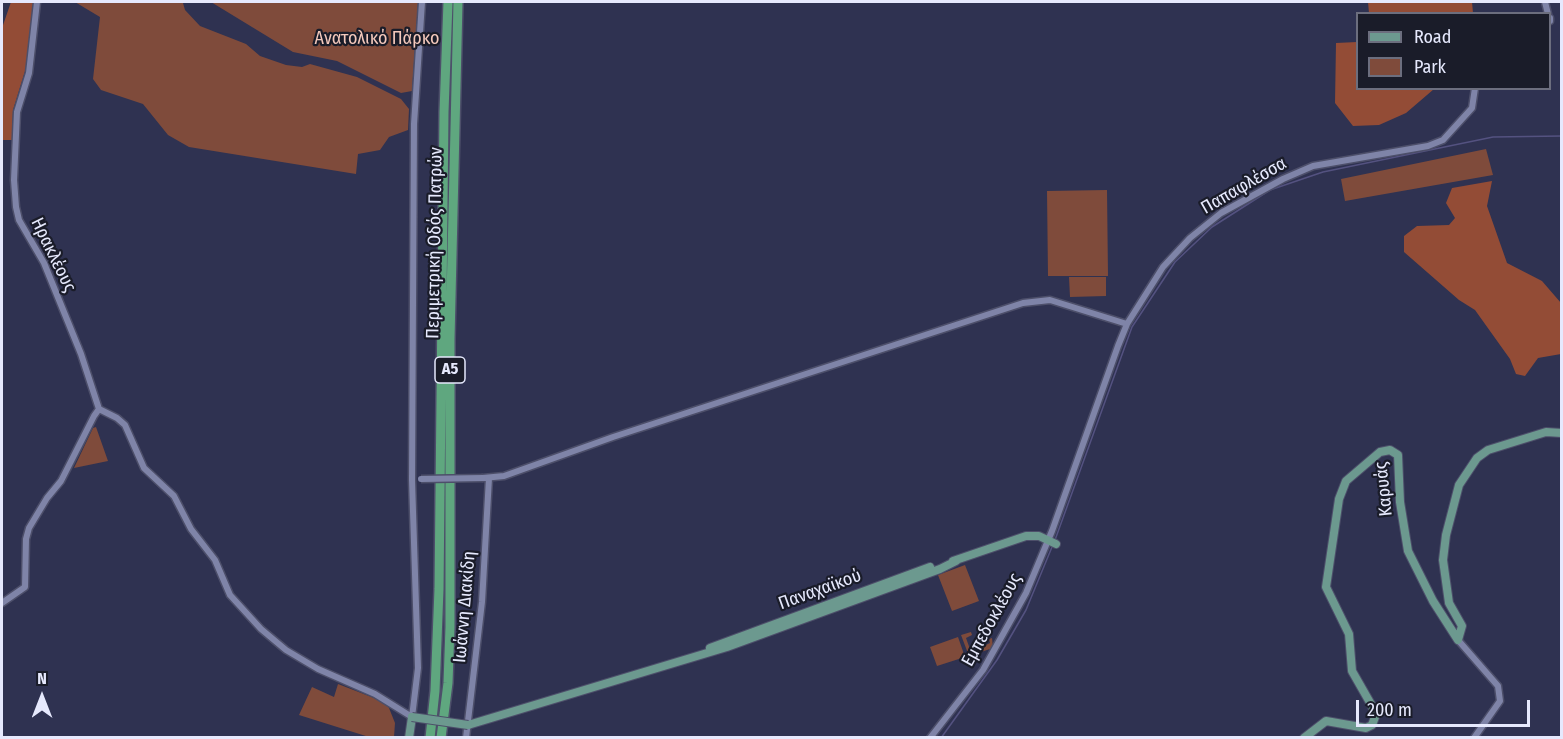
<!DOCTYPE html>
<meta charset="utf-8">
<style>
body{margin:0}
#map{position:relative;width:1563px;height:739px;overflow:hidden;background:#2f3251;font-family:"Fira Sans Condensed",sans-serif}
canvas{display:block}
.frame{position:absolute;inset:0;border:3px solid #e6e9fd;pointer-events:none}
.legend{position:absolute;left:1356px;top:12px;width:195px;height:78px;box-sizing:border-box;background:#1a1c29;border:2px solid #6c6e7e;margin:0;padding:8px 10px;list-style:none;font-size:18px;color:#e6e9fd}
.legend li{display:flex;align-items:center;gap:12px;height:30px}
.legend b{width:30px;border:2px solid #6c6e7e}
.north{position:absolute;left:12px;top:667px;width:60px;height:60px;-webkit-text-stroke:4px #1a1c29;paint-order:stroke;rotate:0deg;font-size:16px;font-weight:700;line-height:24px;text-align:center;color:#e6e9fd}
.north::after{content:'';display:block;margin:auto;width:21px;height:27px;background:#e6e9fd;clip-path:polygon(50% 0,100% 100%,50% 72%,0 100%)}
.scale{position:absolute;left:1356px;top:700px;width:174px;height:27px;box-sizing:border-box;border:3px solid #e6e9fd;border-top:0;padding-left:8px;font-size:18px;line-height:21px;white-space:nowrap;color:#e6e9fd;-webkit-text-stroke:4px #1a1c29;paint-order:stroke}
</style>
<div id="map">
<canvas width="1563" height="739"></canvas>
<div class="frame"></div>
<ul class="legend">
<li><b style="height:8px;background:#6c998f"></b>Road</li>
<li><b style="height:16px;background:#7f4b3b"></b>Park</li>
</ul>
<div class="north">N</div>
<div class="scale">200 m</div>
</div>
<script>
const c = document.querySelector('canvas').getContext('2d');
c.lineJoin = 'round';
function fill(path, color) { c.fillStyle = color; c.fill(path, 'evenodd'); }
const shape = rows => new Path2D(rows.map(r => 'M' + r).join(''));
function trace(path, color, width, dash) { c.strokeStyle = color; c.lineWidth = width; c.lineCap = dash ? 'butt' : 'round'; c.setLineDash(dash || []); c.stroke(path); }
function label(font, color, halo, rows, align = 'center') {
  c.font = font + ' "Fira Sans Condensed",sans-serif'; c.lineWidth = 4.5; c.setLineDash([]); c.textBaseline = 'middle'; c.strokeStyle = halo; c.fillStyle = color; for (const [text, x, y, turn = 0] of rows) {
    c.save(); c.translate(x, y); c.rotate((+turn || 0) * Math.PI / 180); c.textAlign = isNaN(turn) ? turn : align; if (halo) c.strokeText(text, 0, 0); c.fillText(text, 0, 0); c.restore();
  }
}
fill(shape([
 [75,2,183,3,185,10,200,26,246,44,260,56,286,65,302,67,310,64,357,77,401,99,409,109,408,130,389,137,380,150,358,154,356,174,189,147,168,135,143,104,101,90,93,79,100,17],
 [211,2,418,2,412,91,401,93,337,61,293,52],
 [1486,149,1493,175,1345,201,1341,179],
 [1107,190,1108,276,1048,276,1047,191],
 [1069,277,1106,277,1106,296,1070,297],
 [96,427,108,461,74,468,93,428],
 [965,565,979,601,952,611,938,575],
 [971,632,972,635,966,638,971,652,990,643,989,639,992,638,993,648,969,656,961,635],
 [958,637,965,657,937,666,930,647],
 [338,684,387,703,395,723,394,737,369,737,299,715,312,687,334,697]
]), '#7f4b3b');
fill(shape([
 [11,2,34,2,26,68,13,110,12,140,2,140,2,28],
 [1368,2,1472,2,1473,13,1369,13],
 [1357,42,1358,88,1434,89,1406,113,1379,125,1353,126,1335,103,1336,43],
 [1492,181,1487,206,1507,263,1542,281,1561,303,1561,354,1538,358,1525,376,1516,374,1510,359,1475,310,1459,300,1404,252,1404,236,1417,226,1449,225,1455,218,1446,203,1452,188]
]), '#934c36');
trace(shape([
 [1055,540,1132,327,1175,262,1212,227,1270,190,1323,172,1493,137,1562,136],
 [941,738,997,660,1026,610,1052,547]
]), '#545280', 1.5);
const minor = shape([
 [37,2,29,73,17,112,14,180,16,207,19,220,44,263,81,354,99,409],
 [1545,2,1548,14],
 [1550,18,1550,21],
 [99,409,117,418,125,425,144,468,174,496,191,529,215,560,230,595,261,629,286,650,318,669,375,694,412,717,418,668,412,480,414,124,422,2],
 [483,478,504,476,613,437,1023,303,1050,300,1127,324],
 [2,603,25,587,26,539,29,528,47,498,61,481,94,416,99,409],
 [1458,640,1498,686,1500,701,1474,738],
 [466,738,482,602,489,478],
 [930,738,983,670,1026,593,1052,531,1118,346,1127,324,1163,267,1190,238,1221,213,1283,179,1313,166,1428,146,1443,140,1472,108,1475,88]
]);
const major = shape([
 [953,561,1026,536,1039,536,1056,544],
 [710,648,930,567],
 [468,725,727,647,940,569,956,561],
 [409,738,412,717],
 [1304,738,1326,721,1366,728,1372,725,1375,717,1372,706,1352,671,1349,634,1326,587,1339,499,1346,481,1380,452,1390,450,1398,455,1400,502,1408,551,1433,601,1458,640,1462,626,1449,603,1443,560,1446,535,1459,485,1477,458,1488,450,1546,432,1562,433]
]);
const highway = shape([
 [430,738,435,691,439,589,444,112,448,2],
 [441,738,448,683,450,627,450,339,458,2]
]);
trace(minor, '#4d4f6a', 9);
trace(major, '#4d4f6a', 10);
trace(highway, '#4d4f6a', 12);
trace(minor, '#7f84a8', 6);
trace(major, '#6c998f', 8);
trace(highway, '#5fa77f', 9);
const minorBridge = shape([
 [421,479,483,478]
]);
const majorBridge = shape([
 [412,717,468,725]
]);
trace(minorBridge, '#4d4f6a', 9, []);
trace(majorBridge, '#4d4f6a', 10, []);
trace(minorBridge, '#7f84a8', 6);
trace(majorBridge, '#6c998f', 8);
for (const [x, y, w] of [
 [450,370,30]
]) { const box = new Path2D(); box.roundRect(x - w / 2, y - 13, w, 26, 4.5); c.fillStyle = '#1a1c29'; c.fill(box); trace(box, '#e6e9fd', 1.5); }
label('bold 16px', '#e6e9fd', null, [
 ["Α5",450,370]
]);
label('18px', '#f4c9bc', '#1a1c29', [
 ["Ανατολικό Πάρκο",377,39]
]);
label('18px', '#e6e9fd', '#1a1c29', [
 ["Παπαφλέσσα",1244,186,-30],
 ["Περιμετρική Οδός Πατρών",435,243,-89],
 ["Ηρακλέους",53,255,64],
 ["Καρυάς",1384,489,-96],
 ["Παναχαϊκού",820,590,-20],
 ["Ιωάννη Διακίδη",465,607,-85],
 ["Εμπεδοκλέους",992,620,-61]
]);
</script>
